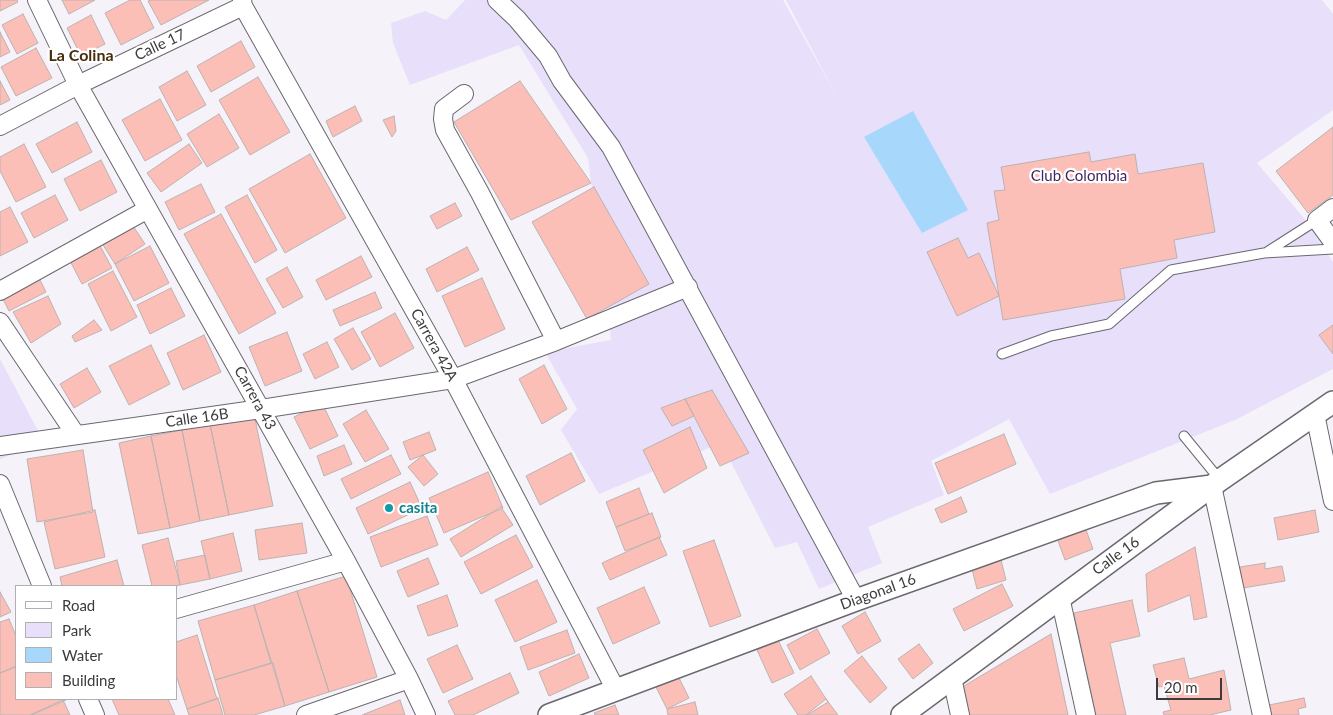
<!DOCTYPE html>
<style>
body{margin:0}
#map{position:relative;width:1333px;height:715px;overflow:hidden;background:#f5f2fa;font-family:Lato,sans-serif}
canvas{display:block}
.legend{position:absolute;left:15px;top:585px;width:162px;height:115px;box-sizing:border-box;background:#fff;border:1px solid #b1b0b1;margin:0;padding:6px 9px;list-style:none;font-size:15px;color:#3b3a3d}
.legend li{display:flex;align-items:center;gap:10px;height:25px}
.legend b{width:25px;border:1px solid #b1b0b1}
.scale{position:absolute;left:1156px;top:678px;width:66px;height:22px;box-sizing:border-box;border:2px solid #3b3a3d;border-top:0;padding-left:6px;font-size:15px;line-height:18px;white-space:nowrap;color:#3b3a3d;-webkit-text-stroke:4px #fff;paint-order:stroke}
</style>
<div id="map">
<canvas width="1333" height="715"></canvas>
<ul class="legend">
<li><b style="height:6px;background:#fff"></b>Road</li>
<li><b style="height:14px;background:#e8dffa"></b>Park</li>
<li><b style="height:14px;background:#a8d7fc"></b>Water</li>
<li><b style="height:14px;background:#fcbfb7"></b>Building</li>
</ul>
<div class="scale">20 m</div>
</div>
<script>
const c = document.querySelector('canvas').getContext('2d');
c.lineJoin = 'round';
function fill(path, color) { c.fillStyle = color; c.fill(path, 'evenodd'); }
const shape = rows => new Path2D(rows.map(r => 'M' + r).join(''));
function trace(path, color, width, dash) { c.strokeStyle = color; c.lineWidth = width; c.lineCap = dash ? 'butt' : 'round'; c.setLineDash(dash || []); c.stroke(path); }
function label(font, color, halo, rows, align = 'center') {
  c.font = font + ' Lato,sans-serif'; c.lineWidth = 4.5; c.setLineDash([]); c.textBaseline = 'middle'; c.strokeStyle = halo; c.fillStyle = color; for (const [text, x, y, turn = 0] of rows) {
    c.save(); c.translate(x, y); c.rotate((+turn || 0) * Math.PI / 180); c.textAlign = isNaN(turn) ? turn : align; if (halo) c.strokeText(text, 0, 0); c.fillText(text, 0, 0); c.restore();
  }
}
fill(shape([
 [465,0,783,0,838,99,786,0,1322,0,1333,14,1333,110,1257,163,1303,217,1333,262,1333,369,1235,420,1050,494,1009,419,931,461,944,495,868,527,882,563,819,589,797,542,775,548,721,443,599,494,561,430,577,409,545,352,611,340,588,158,519,45,410,85,393,43,391,23,425,11,446,20],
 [0,359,44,442,0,459]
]), '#e8dffa');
fill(shape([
 [913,111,968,210,922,233,864,137]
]), '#a8d7fc');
const building = shape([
 [0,0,17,0,18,2,0,11,0,0],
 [62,0,95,0,69,14,62,0],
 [130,0,140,0,154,28,121,45,105,13,130,0],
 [151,0,209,0,161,25,148,1,151,0],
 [23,14,38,43,17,54,2,25,23,14],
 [91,15,105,44,81,56,67,28,91,15],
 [0,32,10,52,0,57,0,32],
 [241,41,255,67,211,92,197,66,241,41],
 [36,48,52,78,16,96,1,67,36,48],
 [187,71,206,105,177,121,159,87,187,71],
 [258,77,290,132,250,155,219,100,258,77],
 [0,81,10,100,0,105,0,81],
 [520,81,591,183,511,220,454,122,520,81],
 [160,99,182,140,145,161,122,120,160,99],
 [355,106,362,121,333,137,326,121,355,106],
 [219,114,239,148,207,167,187,134,219,114],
 [394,116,396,131,392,137,383,120,394,116],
 [77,122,92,152,52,173,36,144,77,122],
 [1333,127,1333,195,1308,213,1276,171,1333,127],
 [24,144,46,187,16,202,0,171,0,157,24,144],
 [189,144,202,163,161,192,147,173,189,144],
 [1089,152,1091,162,1135,154,1138,174,1203,163,1215,232,1174,240,1177,258,1120,269,1125,299,1003,320,987,223,999,220,994,191,1005,190,1001,167,1089,152],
 [310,154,346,218,285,253,249,189,310,154],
 [101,160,117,192,80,211,64,179,101,160],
 [201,184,215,212,179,230,165,202,201,184],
 [594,187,649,284,587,319,532,222,594,187],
 [55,195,68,220,34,238,21,213,55,195],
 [247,195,277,250,255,263,225,207,247,195],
 [455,203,462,216,437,229,430,216,455,203],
 [10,207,28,242,0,256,0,212,10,207],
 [221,214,276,313,239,334,184,234,221,214],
 [133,226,145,244,115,264,103,245,133,226],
 [958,238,968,258,979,253,999,296,957,316,927,252,958,238],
 [97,240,112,268,82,284,67,255,97,240],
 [150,246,169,283,134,301,115,264,150,246],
 [467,247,479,270,437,292,426,269,467,247],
 [361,256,372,277,326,300,316,280,361,256],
 [287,267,303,297,283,308,266,279,287,267],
 [113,271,137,317,111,331,88,284,113,271],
 [39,278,46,292,9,311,2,297,39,278],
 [482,278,505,329,465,347,442,296,482,278],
 [171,288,185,316,150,334,137,305,171,288],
 [375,292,382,308,340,326,333,310,375,292],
 [48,296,61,324,31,343,13,312,48,296],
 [395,313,414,348,380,367,361,332,395,313],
 [94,320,102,330,75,342,72,336,94,320],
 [1333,325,1333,354,1319,335,1333,325],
 [353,328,371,359,352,370,334,339,353,328],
 [287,332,302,371,265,386,249,347,287,332],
 [204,335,221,372,183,390,167,353,204,335],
 [327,342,339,367,315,379,303,354,327,342],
 [151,345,170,384,129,405,109,366,151,345],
 [544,365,567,409,542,424,519,379,544,365],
 [87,368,101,392,74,408,60,384,87,368],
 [712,390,749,453,720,466,685,399,712,390],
 [685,399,694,416,672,426,661,408,685,399],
 [322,403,338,436,310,449,294,417,322,403],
 [366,410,389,449,365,462,343,424,366,410],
 [254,414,273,506,229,515,210,424,254,414],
 [210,424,229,515,200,521,182,430,210,424],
 [690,427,707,468,664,493,643,450,690,427],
 [182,430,200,521,170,528,151,436,182,430],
 [429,432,436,450,410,460,403,442,429,432],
 [1004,434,1016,464,948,494,935,463,1004,434],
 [151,436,170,528,138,534,119,443,151,436],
 [344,445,352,464,324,476,317,456,344,445],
 [83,450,93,512,37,522,27,459,83,450],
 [571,453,585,481,540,505,526,476,571,453],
 [391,455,401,474,351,499,341,479,391,455],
 [423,455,438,474,424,486,408,467,423,455],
 [488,472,503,508,444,533,429,498,488,472],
 [410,482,422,508,368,534,356,508,410,482],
 [639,488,649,514,616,527,606,502,639,488],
 [961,497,967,512,941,523,935,509,961,497],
 [501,507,513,525,461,557,450,539,501,507],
 [95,510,105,557,55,569,44,522,95,510],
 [1315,510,1319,532,1278,540,1274,518,1315,510],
 [652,513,661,537,625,551,616,527,652,513],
 [427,516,438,545,381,567,370,537,427,516],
 [302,523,307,553,259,560,255,530,302,523],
 [1085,527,1093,549,1065,560,1057,538,1085,527],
 [233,533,242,571,210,579,201,541,233,533],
 [516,535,533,567,481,594,464,562,516,535],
 [659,537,667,555,610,580,602,563,659,537],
 [168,538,180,585,175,586,152,586,142,545,168,538],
 [714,540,741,616,710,627,683,551,714,540],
 [1195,547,1207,617,1194,620,1190,595,1148,612,1146,574,1195,547],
 [205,555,210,579,180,585,176,561,205,555],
 [428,558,439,584,408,597,397,571,428,558],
 [117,560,124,586,62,586,60,577,117,560],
 [1001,560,1006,580,977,589,972,569,1001,560],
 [1265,563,1265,569,1282,566,1285,581,1243,588,1240,567,1265,563],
 [346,576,377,677,329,692,297,591,346,576],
 [537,580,557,622,515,642,495,600,537,580],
 [1002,584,1013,606,964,631,953,609,1002,584],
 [644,587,660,623,613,644,597,608,644,587],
 [297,591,329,692,285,706,254,605,297,591],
 [0,592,11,612,0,617,0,592],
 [447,595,458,626,428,636,417,606,447,595],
 [1132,600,1140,636,1110,643,1126,715,1096,715,1074,613,1132,600],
 [254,605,271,663,215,680,198,621,254,605],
 [865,612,881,641,858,654,842,626,865,612],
 [9,619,16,636,16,667,0,673,0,622,9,619],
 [817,629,830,653,800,670,787,645,817,629],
 [567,630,575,653,528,670,520,647,567,630],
 [1051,634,1068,715,970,715,964,686,1051,634],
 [197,635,217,699,187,709,176,675,176,642,197,635],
 [778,640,794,673,772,683,757,650,778,640],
 [919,644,933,663,913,679,898,659,919,644],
 [457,645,473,679,443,693,427,659,457,645],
 [579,654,589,678,549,696,539,672,579,654],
 [862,656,887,688,870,703,844,671,862,656],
 [1184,658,1189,679,1224,670,1231,710,1210,715,1164,715,1163,712,1171,710,1164,686,1159,687,1153,665,1184,658],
 [273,663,285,706,254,715,225,715,215,680,273,663],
 [16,666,16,699,65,699,66,700,31,715,0,715,0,673,16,666],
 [510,673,519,693,473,715,455,715,448,701,510,673],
 [677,674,689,698,667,709,655,685,677,674],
 [811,676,828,702,807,715,798,715,784,694,811,676],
 [218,698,223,715,189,715,187,709,218,698],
 [1304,698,1306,707,1298,709,1299,715,1270,715,1269,705,1304,698],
 [112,699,168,699,175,715,119,715,112,699],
 [826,699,838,715,806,715,826,699],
 [63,700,70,715,30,715,63,700],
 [400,700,405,715,362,715,400,700],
 [695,702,698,715,668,715,667,709,695,702],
 [615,705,619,715,595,715,594,713,615,705]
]);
fill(building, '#fcbfb7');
trace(building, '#bcb2b1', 1);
const service = shape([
 [1267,252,1317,220],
 [1002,354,1051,336,1109,324,1171,270,1264,253,1333,249],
 [1184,436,1220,480]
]);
const minor = shape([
 [37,0,78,85,346,561,409,679,426,715],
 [242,0,243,6,453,379,616,690],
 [497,0,517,19,548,56,562,81,611,147,856,600],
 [464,94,444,109,443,119,445,130,480,193,556,341],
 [0,126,78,85,243,6],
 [1333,208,1317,220,1333,242],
 [0,291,148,209],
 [0,322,76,435],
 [1315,414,1333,501],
 [0,446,261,409,453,379,556,341,688,287],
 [0,484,42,586],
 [1212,486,1262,715],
 [1060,597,1086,715],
 [176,609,346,561],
 [952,678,960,715],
 [88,699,95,715],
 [306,715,409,679]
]);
const tertiary = shape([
 [549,715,856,600,1156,493,1212,486],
 [902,715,1220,480,1333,402]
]);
trace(service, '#6a686f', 11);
trace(minor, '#6a686f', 20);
trace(tertiary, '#6a686f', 24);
trace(service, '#fff', 9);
trace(minor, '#fff', 18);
trace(tertiary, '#fff', 21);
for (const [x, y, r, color] of [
 [389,508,5,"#0f9aa8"]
]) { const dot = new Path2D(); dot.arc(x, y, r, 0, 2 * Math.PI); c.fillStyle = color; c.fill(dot); trace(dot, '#fff', 2); }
label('15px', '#3b3a3d', '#fff', [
 ["Calle 17",160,45,-25],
 ["Carrera 42A",434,345,61],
 ["Carrera 43",255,398,61],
 ["Calle 16B",197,418,-8],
 ["Calle 16",1116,556,-36],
 ["Diagonal 16",878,592,-20]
]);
label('15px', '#402762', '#fff', [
 ["Club Colombia",1079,176]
]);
label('bold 15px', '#0d838f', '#fff', [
 ["casita",399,508]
], 'left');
label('bold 16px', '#472c0c', '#fff', [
 ["La Colina",81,56]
]);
</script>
